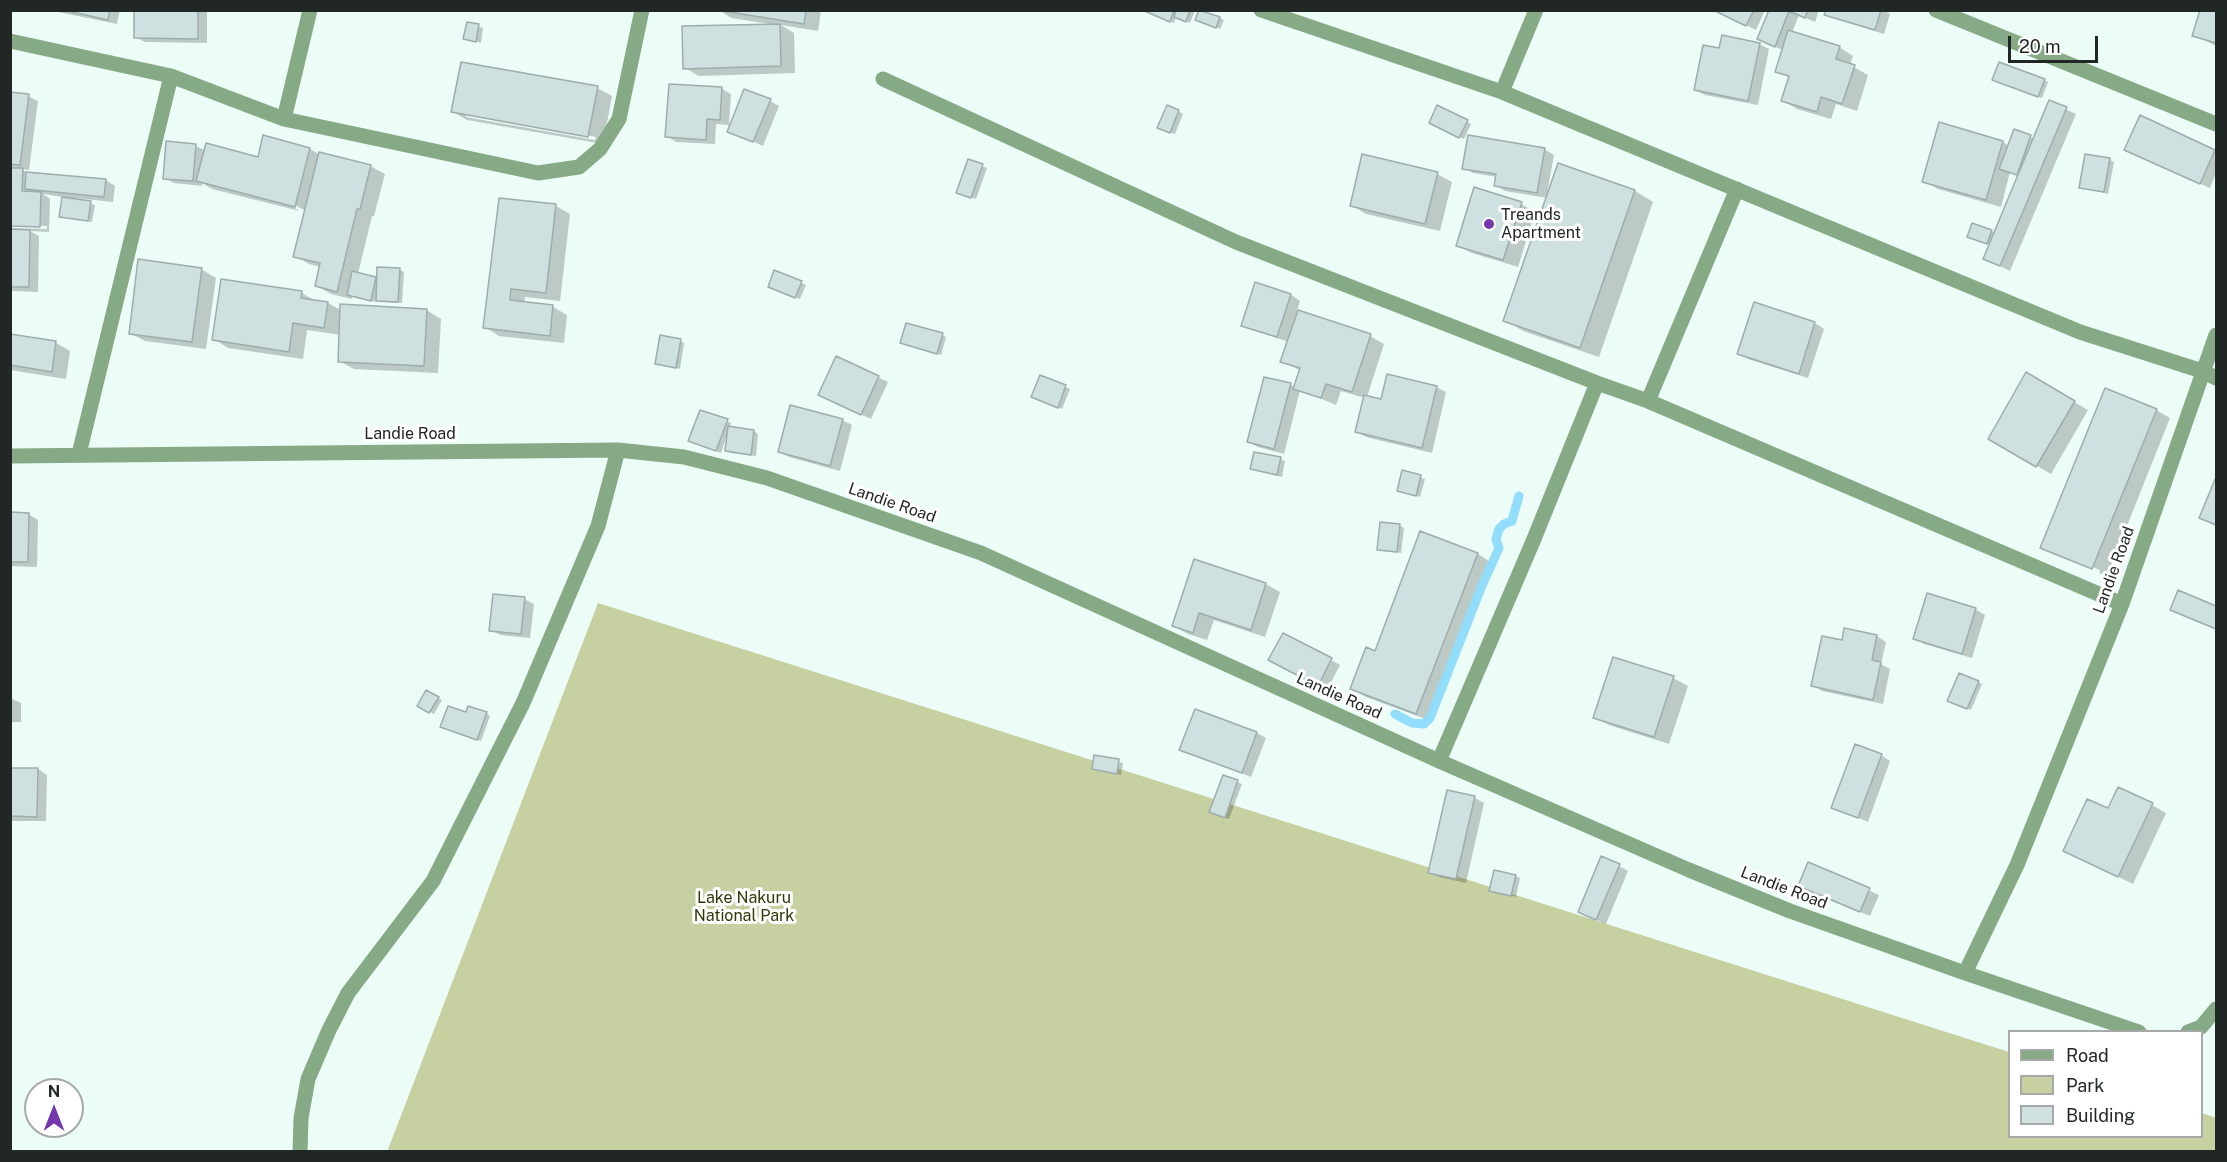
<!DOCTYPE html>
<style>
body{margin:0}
#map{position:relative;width:2227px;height:1162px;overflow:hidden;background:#ecfcf6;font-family:"Public Sans",sans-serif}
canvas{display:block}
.frame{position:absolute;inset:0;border:12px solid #212725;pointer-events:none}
.legend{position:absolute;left:2008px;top:1030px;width:195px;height:108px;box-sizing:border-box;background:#fff;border:2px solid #a6a9a8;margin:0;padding:8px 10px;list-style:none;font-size:18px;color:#212725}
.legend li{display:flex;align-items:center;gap:12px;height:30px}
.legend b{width:30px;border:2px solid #a6a9a8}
.north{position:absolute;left:24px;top:1078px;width:60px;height:60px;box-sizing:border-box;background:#fff;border:2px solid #a6a9a8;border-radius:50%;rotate:0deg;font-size:16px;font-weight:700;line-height:24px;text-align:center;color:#212725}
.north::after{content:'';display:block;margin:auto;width:21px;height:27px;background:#7537ad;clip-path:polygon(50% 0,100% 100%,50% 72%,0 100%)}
.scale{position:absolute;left:2008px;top:36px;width:90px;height:27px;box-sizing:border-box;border:3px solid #212725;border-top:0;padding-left:8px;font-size:18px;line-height:21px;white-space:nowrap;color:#212725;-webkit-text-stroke:4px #fff;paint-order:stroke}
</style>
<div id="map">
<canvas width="2227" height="1162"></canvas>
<div class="frame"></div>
<ul class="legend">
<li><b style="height:8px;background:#87aa86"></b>Road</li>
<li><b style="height:16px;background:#c6d0a1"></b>Park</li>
<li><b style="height:16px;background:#cee0e0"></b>Building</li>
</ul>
<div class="north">N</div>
<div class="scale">20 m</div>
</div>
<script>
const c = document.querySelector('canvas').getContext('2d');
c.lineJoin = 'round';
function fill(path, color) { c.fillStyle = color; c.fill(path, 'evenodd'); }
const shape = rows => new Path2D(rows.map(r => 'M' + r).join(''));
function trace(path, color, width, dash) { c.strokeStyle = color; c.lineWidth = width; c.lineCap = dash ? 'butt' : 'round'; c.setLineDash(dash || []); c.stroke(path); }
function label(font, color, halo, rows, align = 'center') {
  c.font = font + ' "Public Sans",sans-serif'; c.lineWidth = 6; c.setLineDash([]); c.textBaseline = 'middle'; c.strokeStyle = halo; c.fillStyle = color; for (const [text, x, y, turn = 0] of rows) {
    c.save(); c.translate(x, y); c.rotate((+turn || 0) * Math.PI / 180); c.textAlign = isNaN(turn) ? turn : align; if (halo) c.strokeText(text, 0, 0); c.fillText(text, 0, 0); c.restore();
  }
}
fill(shape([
 [598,603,2009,1052,2010,1136,2202,1136,2202,1113,2216,1118,2216,1152,387,1152]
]), '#c6d0a1');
fill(shape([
 [48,10,120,10,117,24],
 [136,10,207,10,207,43,145,42,135,37],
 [719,10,821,10,818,31,781,25,794,33,795,73,699,76,685,68,770,25,770,24,731,18],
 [1145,10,1195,10,1190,23,1176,17,1174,23],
 [1714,10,1765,10,1756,30],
 [1770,10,1819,10,1815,22,1799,15,1792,33,1839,47,1853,56,1850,65,1868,75,1857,111,1836,104,1831,119,1797,109,1783,101,1790,78,1777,71,1783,50,1768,44],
 [1827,10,1885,10,1890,14,1884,34,1836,19,1826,14],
 [2202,10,2216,10,2216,46,2194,35],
 [1220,18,1224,20,1220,29,1201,21],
 [468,23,483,28,481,43,465,38],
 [1759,44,1769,49,1758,105,1705,95,1695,90,1720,50],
 [2044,80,2048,82,2042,98,1998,82],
 [670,86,722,89,731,94,729,125,716,124,715,144,676,142,667,136],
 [597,88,612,96,603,144,467,120,453,112],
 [466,114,596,137,595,140,466,117],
 [10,94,28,96,38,101,29,170,21,169,29,174,106,180,115,186,113,202,75,198,75,200,95,205,92,222,65,218,61,216,63,197,43,194,50,199,49,232,30,231,39,236,38,292,10,291,10,228,47,229,47,226,10,225],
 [770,101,779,106,763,146,729,131],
 [2050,102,2076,114,2010,271,1984,258,1990,244,1972,238,1991,231,1995,233,2019,176,2010,172,2001,207,1938,189,1924,181,2003,142,2009,146,2015,131,2034,139],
 [1438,107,1471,124,1464,139,1430,123],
 [1178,111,1183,114,1175,134,1163,130],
 [2140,117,2216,152,2216,173,2210,188,2135,155],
 [264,137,310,149,320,155,370,166,385,174,374,216,372,216,358,274,378,280,400,270,404,272,402,303,381,302,375,299,375,302,352,297,352,299,331,294,317,286,321,267,309,264,295,256,306,211,289,202,288,204,300,211,212,189,202,183,202,186,174,183,164,178,168,143,196,146,206,151,259,159],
 [1544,149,1554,155,1547,194,1559,165,1635,191,1653,202,1599,357,1523,331,1505,320,1548,198,1505,191,1496,185,1497,177,1473,173,1464,168],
 [2110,160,2114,162,2108,194,2081,187],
 [969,161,987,168,976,199,962,194],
 [1437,174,1452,182,1440,231,1366,214,1351,205],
 [1521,204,1535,212,1518,267,1472,253,1457,245],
 [556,206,570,214,560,301,525,297,524,303,553,307,567,315,564,343,499,336,485,327],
 [201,269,216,278,206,349,145,341,130,333],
 [775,272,806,285,800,299,774,289],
 [223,281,302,293,317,302,328,303,342,311,426,310,441,319,438,373,354,369,339,361,341,335,307,330,303,359,228,348,214,339],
 [1256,284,1291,295,1300,301,1297,311,1370,336,1384,344,1367,397,1382,401,1436,387,1446,392,1432,453,1366,437,1357,432,1365,398,1341,391,1336,405,1300,390,1284,454,1258,447,1249,442,1290,385,1295,387,1301,371,1282,361,1289,342,1252,330,1243,325],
 [1755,304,1815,323,1824,329,1808,378,1748,359,1738,353],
 [942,335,946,337,941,355,902,342],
 [10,336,56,343,70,351,66,379,10,370],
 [680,341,684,343,680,369,657,363],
 [837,358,888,382,871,419,829,400],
 [2026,374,2088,410,2051,474,1990,439],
 [1040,377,1070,389,1062,409,1037,399],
 [2156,410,2170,418,2107,576,2099,573,2100,570,2055,552,2055,555,2042,547],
 [842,420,852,425,840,471,789,457,779,452],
 [727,421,731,423,730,428,754,431,758,434,756,456,731,453,726,451,727,435,721,453,694,443],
 [1280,459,1285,461,1282,477,1252,469],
 [1403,472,1425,479,1420,497,1403,492],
 [2216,480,2216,526,2201,517],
 [10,514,28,514,38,520,37,567,10,566],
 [1399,525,1404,528,1401,553,1383,551,1378,549],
 [1421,533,1478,554,1492,563,1431,721,1366,697,1352,689,1376,653],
 [1195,561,1266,584,1280,592,1265,637,1214,620,1207,640,1188,634,1174,626],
 [524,599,534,604,530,638,500,635,491,630],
 [1975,609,1985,615,1972,658,1924,644,1915,639],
 [1877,636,1886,642,1881,664,1890,669,1883,704,1822,691,1813,685,1843,642],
 [1331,660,1340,665,1327,690,1280,665],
 [1673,678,1688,686,1669,744,1609,725,1595,717],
 [1978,682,1982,684,1971,710,1953,703],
 [427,692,442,700,434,714,419,706],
 [10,698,21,703,21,722,10,722],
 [1196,711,1257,733,1266,738,1251,777,1181,749],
 [486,713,490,716,481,741,446,729],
 [1881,755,1890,761,1868,822,1833,807],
 [1095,757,1123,763,1121,775,1093,769],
 [10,769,38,769,47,775,46,821,10,821],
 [1224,777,1242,784,1229,819,1215,814],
 [1448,792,1475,798,1484,803,1466,883,1439,877,1430,872],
 [2152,805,2166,813,2133,884,2065,851,2108,810],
 [1809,864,1879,895,1870,916,1810,891],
 [1619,866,1628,871,1606,924,1589,917],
 [1515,876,1520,878,1516,897,1491,890]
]), '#0003');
trace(shape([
 [1395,714,1412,723,1424,724,1430,718,1481,588,1499,548,1496,539,1499,529,1504,524,1512,521,1519,496]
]), '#91ddfb', 9);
const building = shape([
 [63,10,110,10,108,20,63,10],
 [134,10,198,10,198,39,134,38,134,10],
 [717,10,806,10,804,24,717,10],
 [1142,10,1174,10,1170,22,1142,10],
 [1176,10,1190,10,1186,22,1174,17,1176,10],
 [1199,10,1220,17,1216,28,1195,20,1199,10],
 [1713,10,1754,10,1746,26,1713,10],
 [1769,10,1808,10,1805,18,1789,11,1775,47,1757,39,1769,10],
 [1826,10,1881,10,1875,30,1824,15,1826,10],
 [2200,10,2216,10,2216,43,2192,36,2200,10],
 [467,22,479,24,476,42,463,39,467,22],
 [780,24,781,66,683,69,682,26,780,24],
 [1788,30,1840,46,1836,59,1855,65,1842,104,1821,97,1817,112,1781,101,1789,76,1775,72,1788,30],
 [1722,35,1760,43,1748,101,1694,90,1703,45,1719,48,1722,35],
 [461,62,598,86,588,137,451,112,461,62],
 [1999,62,2045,79,2038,97,1992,80,1999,62],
 [669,84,722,87,720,120,707,119,706,140,665,137,669,84],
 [744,89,771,99,753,142,727,132,744,89],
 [10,92,29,94,20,165,10,164,10,92],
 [2049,100,2067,107,2000,266,1983,259,2049,100],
 [1167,105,1179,110,1170,133,1157,128,1167,105],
 [1437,105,1468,120,1459,138,1429,123,1437,105],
 [2140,115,2215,150,2200,184,2124,150,2140,115],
 [1939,122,2003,141,1986,200,1922,182,1939,122],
 [2014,129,2031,135,2017,175,1999,169,2014,129],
 [263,135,310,148,295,207,196,181,206,143,258,157,263,135],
 [1468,135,1545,148,1537,193,1494,186,1496,174,1462,169,1468,135],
 [166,141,196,144,193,181,163,179,166,141],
 [319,152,371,165,360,209,357,209,337,292,315,286,320,263,293,257,319,152],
 [1362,154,1438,172,1425,224,1350,206,1362,154],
 [2085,154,2110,158,2104,192,2079,188,2085,154],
 [968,159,983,164,971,198,956,193,968,159],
 [1558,163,1635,190,1580,348,1503,321,1558,163],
 [10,168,23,168,22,191,41,192,40,227,10,226,10,168],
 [26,172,106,179,104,197,25,189,26,172],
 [1474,187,1522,202,1503,260,1456,246,1474,187],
 [62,197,91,201,88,221,59,217,62,197],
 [499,198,556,204,546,293,511,289,510,300,553,305,550,336,483,328,499,198],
 [1972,223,1992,230,1987,244,1967,237,1972,223],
 [10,229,30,230,29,287,10,287,10,229],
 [138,259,202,268,192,342,129,334,138,259],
 [377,267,400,268,398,302,376,301,377,267],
 [774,270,802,281,795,298,768,287,774,270],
 [352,271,376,277,371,301,347,295,352,271],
 [221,279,302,291,301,298,328,302,324,328,293,323,289,352,212,340,221,279],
 [1255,282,1291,294,1277,337,1241,326,1255,282],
 [1754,302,1815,322,1799,374,1737,354,1754,302],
 [340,304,427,309,424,366,338,362,340,304],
 [1298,310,1371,334,1352,392,1326,384,1321,398,1293,389,1300,368,1280,362,1298,310],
 [906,323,943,333,937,354,900,343,906,323],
 [10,334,56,341,52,372,10,365,10,334],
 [660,335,681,339,676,368,655,364,660,335],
 [836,356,879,376,861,415,818,395,836,356],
 [2026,372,2075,401,2036,467,1988,439,2026,372],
 [1387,374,1437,386,1422,448,1355,432,1364,395,1381,399,1387,374],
 [1040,375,1066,385,1058,408,1031,397,1040,375],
 [1264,377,1291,383,1274,449,1247,442,1264,377],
 [2105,388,2157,409,2092,569,2040,548,2105,388],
 [790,405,843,419,830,466,778,452,790,405],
 [700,410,728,419,716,451,688,441,700,410],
 [728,426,754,430,751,455,725,451,728,426],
 [1254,452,1281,457,1277,475,1250,469,1254,452],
 [1402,470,1421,475,1416,496,1397,491,1402,470],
 [2216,477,2216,525,2199,518,2216,477],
 [10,512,29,513,28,562,10,562,10,512],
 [1380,522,1400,524,1397,552,1377,550,1380,522],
 [1420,531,1478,553,1416,714,1350,689,1366,647,1375,651,1420,531],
 [1194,559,1266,583,1251,630,1199,613,1193,633,1172,626,1194,559],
 [2178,590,2216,606,2216,629,2170,610,2178,590],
 [1927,593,1976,608,1962,654,1913,639,1927,593],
 [493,594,525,597,521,634,489,631,493,594],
 [1844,628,1877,635,1872,660,1881,662,1873,700,1811,686,1822,636,1842,640,1844,628],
 [1283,633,1332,658,1318,686,1268,660,1283,633],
 [1613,657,1674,676,1654,737,1593,718,1613,657],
 [1959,673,1979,681,1967,709,1947,701,1959,673],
 [426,690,439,697,429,713,417,706,426,690],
 [448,706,466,712,468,706,487,712,477,740,440,727,448,706],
 [1195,709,1257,732,1242,773,1179,750,1195,709],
 [1855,744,1882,754,1858,818,1831,808,1855,744],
 [1094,755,1119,759,1117,774,1092,769,1094,755],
 [10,768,38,768,37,817,10,816,10,768],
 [1223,775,1238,780,1225,818,1209,812,1223,775],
 [2118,787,2153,803,2118,877,2063,851,2087,799,2108,808,2118,787],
 [1447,790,1475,796,1456,879,1428,873,1447,790],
 [1601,856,1620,864,1596,920,1578,912,1601,856],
 [1808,862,1870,888,1860,912,1798,886,1808,862],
 [1494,870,1516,875,1511,896,1489,891,1494,870]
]);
fill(building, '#cee0e0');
trace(building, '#9cadad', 1.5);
trace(shape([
 [1261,10,1502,92,2080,332,2202,371,2216,378],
 [1936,10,2216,124],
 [10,41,171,76,284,119,538,173,579,167,600,149,619,119,642,10],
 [883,79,1236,242,1597,383,1648,401,2122,604],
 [1502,92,1536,10],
 [284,119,310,10],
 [1648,401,1737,189],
 [79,454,171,76],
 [10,456,618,450,684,457,767,478,981,553,1439,761,1689,870,1790,911,1965,973,2017,865,2122,604,2216,335],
 [1439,761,1534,539,1597,383],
 [1965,973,2139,1032],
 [2188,1032,2201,1027,2216,1009],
 [300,1152,301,1118,308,1079,329,1030,348,993,433,881,523,703,598,526,618,450]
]), '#87aa86', 15);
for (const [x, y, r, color] of [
 [1489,224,6,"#7537ad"]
]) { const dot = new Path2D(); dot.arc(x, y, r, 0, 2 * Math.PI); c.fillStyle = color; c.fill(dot); trace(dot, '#fff', 2); }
label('16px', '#212725', '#fff', [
 ["Treands",1501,215],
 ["Apartment",1501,233]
], 'left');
label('16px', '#212725', '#fff', [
 ["Landie Road",410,434],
 ["Landie Road",892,503,19],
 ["Landie Road",2114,570,-70],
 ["Landie Road",1339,696,24],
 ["Landie Road",1784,888,21]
]);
label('16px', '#323908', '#fff', [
 ["Lake Nakuru",744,898],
 ["National Park",744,916]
]);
</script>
